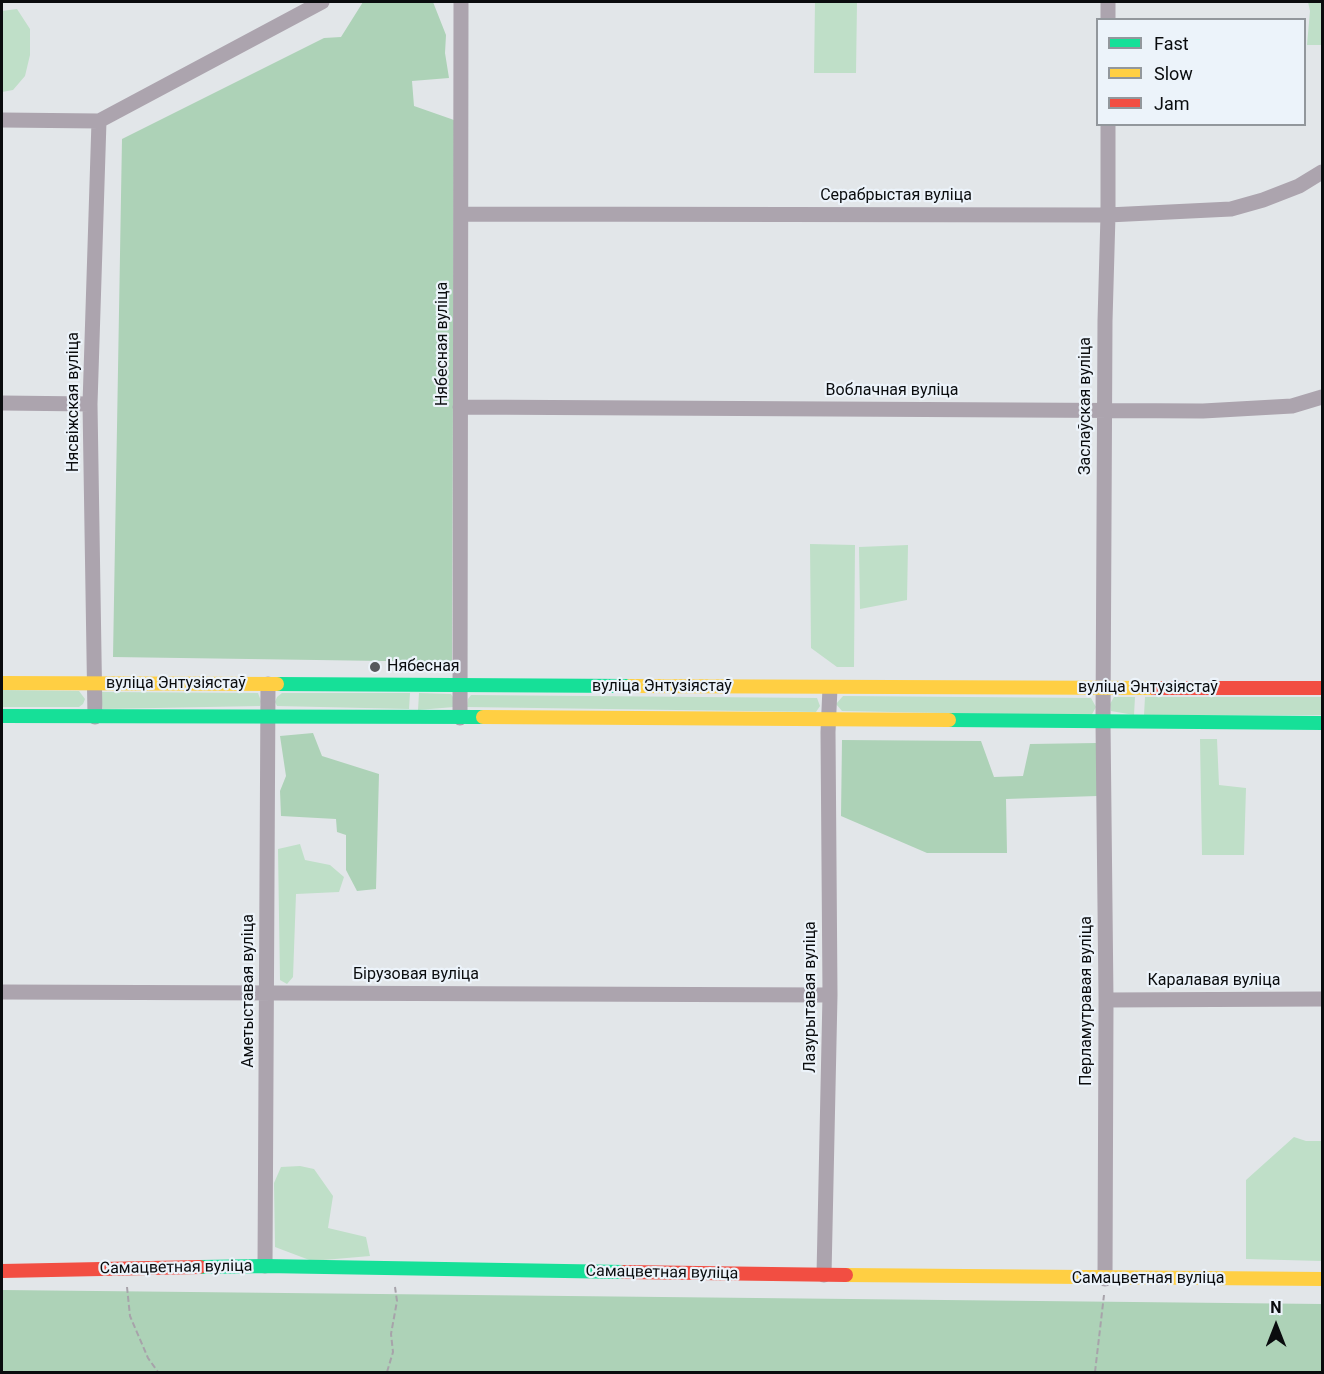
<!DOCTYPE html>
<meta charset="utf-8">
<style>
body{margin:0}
#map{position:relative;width:1324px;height:1374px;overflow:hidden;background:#e2e6e9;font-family:Roboto,sans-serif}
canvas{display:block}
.frame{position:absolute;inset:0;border:3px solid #0a0c0e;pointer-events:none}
.legend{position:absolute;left:1096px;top:18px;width:210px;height:108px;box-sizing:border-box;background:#ecf3fa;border:2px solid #92979c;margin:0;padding:8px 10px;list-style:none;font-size:18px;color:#0a0c0e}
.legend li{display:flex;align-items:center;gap:12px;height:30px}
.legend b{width:30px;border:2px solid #92979c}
.north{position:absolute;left:1246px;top:1296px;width:60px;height:60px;-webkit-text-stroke:4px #ecf3fa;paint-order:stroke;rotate:0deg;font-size:16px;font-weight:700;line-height:24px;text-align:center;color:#0a0c0e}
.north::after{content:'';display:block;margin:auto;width:21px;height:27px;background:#0a0c0e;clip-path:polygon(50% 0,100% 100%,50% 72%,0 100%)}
</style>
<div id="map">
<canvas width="1324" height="1374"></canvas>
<div class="frame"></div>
<ul class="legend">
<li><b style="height:8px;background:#16e098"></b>Fast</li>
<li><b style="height:8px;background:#ffcf43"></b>Slow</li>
<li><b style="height:8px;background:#f24e42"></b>Jam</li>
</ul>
<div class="north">N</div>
</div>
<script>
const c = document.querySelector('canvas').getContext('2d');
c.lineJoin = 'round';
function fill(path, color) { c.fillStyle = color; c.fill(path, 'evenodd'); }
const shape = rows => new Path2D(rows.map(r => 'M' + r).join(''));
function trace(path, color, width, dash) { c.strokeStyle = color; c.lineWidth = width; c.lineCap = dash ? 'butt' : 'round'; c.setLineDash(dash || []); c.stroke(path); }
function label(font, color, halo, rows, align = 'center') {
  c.font = font + ' Roboto,sans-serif'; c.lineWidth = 4.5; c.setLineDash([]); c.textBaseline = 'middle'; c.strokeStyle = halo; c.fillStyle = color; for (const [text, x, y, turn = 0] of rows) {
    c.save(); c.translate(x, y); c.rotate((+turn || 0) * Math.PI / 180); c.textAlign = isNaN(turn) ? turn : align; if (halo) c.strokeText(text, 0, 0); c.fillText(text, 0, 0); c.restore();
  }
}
fill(shape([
 [815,2,857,2,856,73,814,73],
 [1308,2,1322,2,1322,45,1307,45,1310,11],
 [17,9,30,29,30,55,25,76,13,90,2,92,2,11],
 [810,544,855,545,854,667,837,667,811,648],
 [908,545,907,600,860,609,859,547],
 [2,690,79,691,85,699,83,704,79,707,2,707],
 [102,692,258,693,261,701,260,706,103,709,100,695],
 [282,693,410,693,409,709,277,706,275,702,277,697],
 [419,693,451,694,453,697,454,707,418,710],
 [471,695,817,698,820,706,816,712,467,707,468,699],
 [843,696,1091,698,1096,707,1091,716,842,711,836,704],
 [1114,697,1135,697,1134,715,1111,711,1110,704],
 [1145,697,1322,697,1322,715,1144,715],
 [1200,739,1217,739,1219,785,1246,788,1244,855,1202,855],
 [300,844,305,860,330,865,344,877,339,892,296,894,293,977,287,984,280,980,278,849],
 [1294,1137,1306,1141,1322,1141,1322,1261,1246,1259,1246,1180],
 [300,1166,314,1169,333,1196,328,1228,366,1237,370,1256,312,1261,275,1247,274,1183,281,1167]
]), '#bfdfc8');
fill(shape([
 [363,2,433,2,446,35,445,53,449,78,412,81,414,106,454,120,452,662,113,657,122,139,324,38,341,37],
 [313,733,322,756,379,774,376,889,357,891,346,870,346,835,337,832,336,819,281,816,280,791,286,776,280,736],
 [842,740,981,741,994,777,1023,776,1030,744,1097,743,1097,796,1006,799,1007,853,927,853,841,816],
 [2,1290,1322,1304,1322,1372,2,1372]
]), '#add2b7');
trace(shape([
 [127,1287,130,1316,148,1358,158,1372],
 [387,1372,393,1352,391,1334,397,1301,395,1287],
 [1095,1372,1104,1295]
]), '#a7a3aa', 2, [6, 3]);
trace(shape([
 [1108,20,1108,2],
 [2,120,99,121,322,2],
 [462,214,1108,215,1231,209,1263,200,1299,186,1322,172],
 [2,403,90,404],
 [460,407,1203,411,1292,406,1322,397],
 [95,717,90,404,99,121],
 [460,718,461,2],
 [2,992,830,995],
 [1106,1000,1322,999],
 [265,1266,268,684],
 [824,1275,830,995,828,732,830,688],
 [1105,1279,1106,1000,1103,722,1105,321,1108,215,1108,124]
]), '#aca4ae', 15);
trace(shape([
 [277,684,630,686],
 [2,716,483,717],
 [949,720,1322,723],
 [200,1267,265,1266,624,1272]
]), '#16e098', 14);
trace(shape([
 [2,683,277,684],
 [630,686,1154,688],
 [483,717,949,720],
 [846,1275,1322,1279]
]), '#ffcf43', 14);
trace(shape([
 [1154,688,1322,688],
 [2,1271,200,1267],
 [624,1272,846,1275]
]), '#f24e42', 14);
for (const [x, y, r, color] of [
 [375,667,6,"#56585b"]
]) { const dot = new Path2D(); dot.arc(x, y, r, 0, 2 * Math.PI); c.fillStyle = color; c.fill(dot); trace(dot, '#ecf3fa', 2); }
label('16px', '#0a0c0e', '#ecf3fa', [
 ["Серабрыстая вуліца",896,196],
 ["Нябесная вуліца",443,344,-90],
 ["Воблачная вуліца",892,391],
 ["Нясвіжская вуліца",74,402,-90],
 ["Заслаўская вуліца",1086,406,-90],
 ["вуліца Энтузіястаў",176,684],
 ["вуліца Энтузіястаў",662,687],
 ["вуліца Энтузіястаў",1148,688],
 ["Бірузовая вуліца",416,975],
 ["Каралавая вуліца",1214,981],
 ["Аметыставая вуліца",249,991,-90],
 ["Лазурытавая вуліца",811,997,-90],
 ["Перламутравая вуліца",1087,1001,-90],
 ["Самацветная вуліца",176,1268,-1],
 ["Самацветная вуліца",662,1273,1],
 ["Самацветная вуліца",1148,1279]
]);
label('16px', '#0a0c0e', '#ecf3fa', [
 ["Нябесная",387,667]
], 'left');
</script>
